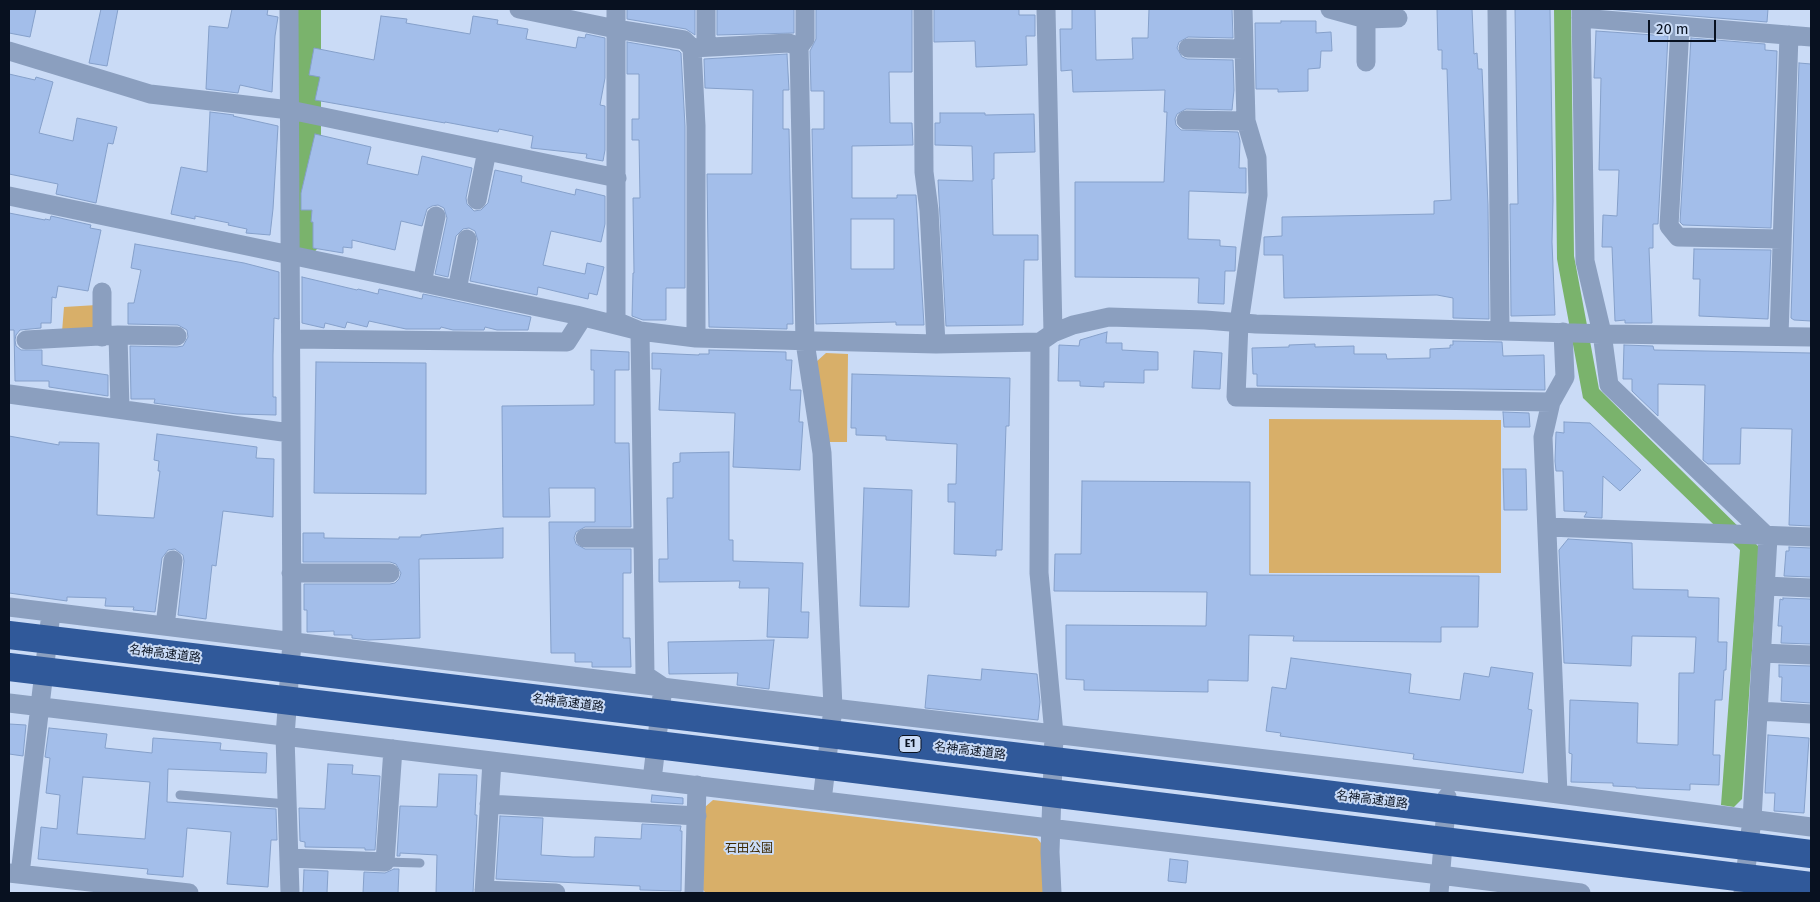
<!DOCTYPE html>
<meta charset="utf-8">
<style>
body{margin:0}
#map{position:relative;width:1820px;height:902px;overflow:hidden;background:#cadbf6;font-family:"Fira Sans",sans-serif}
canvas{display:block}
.frame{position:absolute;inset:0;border:10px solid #081120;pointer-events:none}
.scale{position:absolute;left:1648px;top:20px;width:68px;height:22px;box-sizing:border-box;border:2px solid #081120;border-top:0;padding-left:6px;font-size:15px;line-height:18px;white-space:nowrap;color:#081120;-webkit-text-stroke:4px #cadbf6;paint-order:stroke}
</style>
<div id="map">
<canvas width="1820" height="902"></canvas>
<div class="frame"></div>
<div class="scale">20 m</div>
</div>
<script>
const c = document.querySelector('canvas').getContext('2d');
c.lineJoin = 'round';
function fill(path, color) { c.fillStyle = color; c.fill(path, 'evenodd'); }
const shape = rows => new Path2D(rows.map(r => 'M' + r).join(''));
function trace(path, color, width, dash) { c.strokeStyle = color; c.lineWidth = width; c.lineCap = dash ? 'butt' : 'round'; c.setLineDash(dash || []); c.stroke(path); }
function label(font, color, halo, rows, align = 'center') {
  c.font = font + ' "Fira Sans","Noto Sans JP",sans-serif'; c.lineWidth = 4; c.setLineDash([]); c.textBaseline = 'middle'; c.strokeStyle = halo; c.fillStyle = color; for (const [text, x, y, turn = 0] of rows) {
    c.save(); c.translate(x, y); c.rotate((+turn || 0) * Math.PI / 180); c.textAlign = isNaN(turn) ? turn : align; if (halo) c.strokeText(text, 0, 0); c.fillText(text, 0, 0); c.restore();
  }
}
fill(shape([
 [97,305,98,325,92,331,62,332,64,307],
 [826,353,848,354,847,442,828,442,816,362],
 [1269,419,1501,420,1501,573,1269,573],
 [713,800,1037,838,1041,843,1045,893,706,893,703,890,705,807]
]), '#d8af69');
fill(shape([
 [1554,9,1571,9,1574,256,1599,389,1759,547,1742,799,1734,807,1721,805,1740,550,1583,398,1557,259]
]), '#7ab36c');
trace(shape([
 [301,237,301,9]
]), '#7ab36c', 40);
const building = shape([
 [9,9,36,9,30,37,9,33,9,9],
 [101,9,118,9,107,66,89,63,101,9],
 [232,9,268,9,267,15,278,17,275,36,272,92,240,85,238,93,206,89,209,26,228,28,232,9],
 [627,9,695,9,695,35,686,29,627,19,627,9],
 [717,9,794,9,794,33,717,35,717,9],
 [816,9,912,9,912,72,889,72,890,123,912,123,913,145,852,146,852,198,897,198,897,195,916,195,924,325,896,325,896,322,816,324,812,129,824,129,824,91,811,91,810,51,816,39,816,9],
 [851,219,894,219,894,269,851,269,851,219],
 [934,9,1019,9,1019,15,1035,15,1035,36,1026,36,1027,65,976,67,975,41,934,42,934,9],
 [1072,9,1095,9,1096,60,1133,59,1132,38,1148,38,1149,9,1232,9,1233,38,1188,37,1179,42,1177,48,1182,57,1187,59,1233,60,1234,90,1232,110,1186,109,1177,114,1175,119,1176,125,1181,130,1238,132,1240,141,1239,168,1246,168,1246,193,1189,191,1188,239,1220,240,1220,246,1236,247,1235,271,1225,271,1224,304,1198,303,1199,278,1075,277,1075,182,1164,182,1167,112,1164,112,1165,90,1073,92,1072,70,1061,71,1060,29,1072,29,1072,9],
 [1437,9,1472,9,1474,54,1477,53,1478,69,1482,69,1488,205,1489,319,1453,318,1453,298,1437,295,1284,298,1283,255,1264,255,1264,237,1282,236,1282,217,1434,214,1434,201,1451,200,1447,69,1442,69,1442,50,1438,50,1437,9],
 [1515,9,1550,9,1553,201,1552,242,1555,315,1511,316,1510,204,1518,204,1515,9],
 [1606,9,1768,9,1767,22,1606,9],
 [381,16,407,19,406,23,470,34,473,16,498,20,497,24,528,29,526,39,576,48,578,37,585,38,586,34,605,38,605,78,600,105,605,106,605,150,603,161,586,158,587,154,531,148,533,136,499,129,498,132,445,122,445,123,315,100,320,77,309,75,314,48,374,60,381,16],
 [1281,21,1316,21,1316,33,1331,32,1332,51,1321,51,1320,68,1308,69,1308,91,1278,92,1278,89,1256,89,1255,23,1281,23,1281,21],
 [1596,31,1668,36,1658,224,1653,224,1653,248,1649,248,1652,323,1625,323,1625,320,1615,321,1612,247,1602,247,1603,215,1617,216,1619,170,1599,170,1601,78,1594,78,1596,31],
 [1691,38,1765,44,1765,50,1777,51,1771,228,1683,225,1680,222,1691,38],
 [627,42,679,51,681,53,685,126,685,288,666,288,666,320,643,320,632,316,633,273,634,273,633,198,640,198,639,140,632,140,632,119,639,119,639,74,627,74,627,42],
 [787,54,789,90,783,90,783,129,789,129,793,324,787,324,787,329,709,327,707,174,752,174,753,90,705,88,704,59,787,54],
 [1799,63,1811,64,1811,321,1794,320,1791,318,1799,63],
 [9,74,35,80,36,77,53,82,39,133,73,141,77,118,117,127,113,144,108,143,96,203,56,194,58,184,9,174,9,74],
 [210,112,234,115,233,116,278,126,273,209,270,235,246,233,247,229,228,225,229,223,195,216,195,219,171,214,181,167,207,172,210,112],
 [940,113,985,113,985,115,1034,114,1035,152,994,153,994,179,992,179,993,235,1038,235,1038,260,1024,260,1023,325,946,326,938,180,973,181,972,146,935,145,935,123,940,123,940,113],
 [315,134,371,147,367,164,418,175,422,156,472,168,466,198,467,204,474,211,481,210,488,203,495,170,522,176,521,182,575,195,576,189,605,196,605,224,601,242,551,231,543,265,585,274,587,263,604,267,597,295,589,293,588,299,538,287,537,295,470,281,478,241,475,231,469,228,463,229,456,236,448,277,435,274,447,218,444,208,438,205,432,206,427,209,422,226,401,221,395,250,352,240,352,248,343,247,343,253,313,248,313,222,311,222,312,210,301,210,301,193,315,134],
 [9,213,45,220,45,219,50,220,51,216,91,225,90,228,101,230,88,291,58,286,56,298,52,297,51,323,41,323,41,328,20,330,16,335,15,340,16,346,21,350,42,350,42,365,108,375,108,396,49,387,49,381,15,381,14,330,9,330,9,213],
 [135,244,244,263,279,272,279,319,274,318,273,355,273,397,276,397,276,415,237,414,154,403,155,399,131,399,130,346,177,347,183,346,188,337,187,330,178,325,128,324,128,303,134,303,141,270,131,268,135,244],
 [1694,249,1771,250,1768,319,1699,316,1700,279,1693,279,1694,249],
 [302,277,357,290,358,289,378,294,379,289,422,299,423,294,531,317,528,330,497,330,485,327,484,330,453,330,441,327,440,329,406,329,369,321,367,327,347,322,345,328,325,323,324,328,302,323,302,277],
 [1107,332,1106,343,1122,343,1122,350,1158,352,1158,370,1144,370,1144,383,1104,382,1104,387,1080,386,1080,381,1058,381,1059,345,1079,346,1080,340,1107,332],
 [1453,341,1502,342,1503,356,1544,355,1545,390,1257,386,1257,374,1253,374,1252,348,1289,347,1289,345,1315,344,1315,347,1354,346,1354,354,1386,354,1387,359,1430,358,1430,349,1450,348,1450,345,1453,345,1453,341],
 [1624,345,1653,346,1654,350,1811,353,1811,526,1789,525,1792,429,1741,428,1740,464,1708,464,1703,460,1705,385,1658,384,1658,416,1632,391,1632,379,1623,379,1624,345],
 [591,350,629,352,629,370,615,370,615,443,629,443,631,527,585,527,576,532,574,538,576,544,585,549,631,549,631,573,623,573,623,638,630,638,631,667,592,667,592,662,575,662,575,653,551,653,549,522,595,522,595,488,549,488,550,517,503,517,502,406,594,405,594,370,591,370,591,350],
 [709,350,786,352,786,360,792,360,790,390,801,390,799,422,803,422,800,470,733,467,735,413,659,410,661,369,652,369,652,353,699,355,699,354,709,354,709,350],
 [1194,351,1222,353,1220,389,1192,388,1194,351],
 [316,362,426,363,426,494,314,493,316,362],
 [852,374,1010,378,1009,426,1006,426,1002,550,996,550,996,556,954,554,955,502,948,502,948,484,956,484,957,444,886,440,886,436,856,435,856,428,851,428,852,374],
 [1503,412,1529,413,1530,427,1504,427,1503,412],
 [1564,422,1590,423,1641,470,1620,491,1603,476,1602,518,1584,517,1587,512,1564,511,1563,471,1556,471,1555,461,1556,432,1564,433,1564,422],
 [157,434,257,447,256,458,274,459,273,517,223,511,216,566,212,565,206,619,178,615,184,561,183,555,175,549,168,550,162,558,155,612,133,610,134,607,105,606,106,598,67,597,67,601,9,593,9,436,59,445,59,442,99,443,97,515,154,518,160,471,158,471,159,461,154,460,157,434],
 [729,452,729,540,733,540,733,561,803,563,801,612,809,612,808,638,767,637,769,588,739,588,740,581,659,582,659,559,668,559,667,498,673,498,673,463,680,462,680,453,729,452],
 [1503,469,1526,469,1527,510,1504,510,1503,469],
 [1082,481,1250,482,1250,575,1479,576,1478,627,1441,627,1441,642,1293,641,1294,636,1249,635,1248,681,1208,680,1208,692,1084,690,1084,680,1066,679,1066,625,1206,626,1207,592,1054,591,1055,554,1081,554,1082,481],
 [864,488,912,490,909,607,860,606,864,488],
 [503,528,503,558,419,559,420,638,368,640,352,638,352,635,334,635,334,631,307,632,307,610,304,610,304,584,390,584,395,583,399,579,401,573,396,564,390,562,303,562,303,533,324,533,324,538,399,539,399,537,421,537,421,535,503,528],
 [1568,539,1632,543,1633,589,1688,590,1688,597,1719,598,1718,642,1727,642,1726,670,1724,670,1722,700,1715,700,1713,755,1720,755,1719,785,1690,784,1690,790,1636,788,1636,787,1613,786,1613,783,1571,782,1572,754,1569,753,1570,700,1638,703,1637,743,1678,745,1679,673,1694,673,1696,637,1632,636,1631,666,1564,663,1559,550,1568,539],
 [1789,547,1811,548,1811,577,1784,576,1786,551,1789,551,1789,547],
 [1783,598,1810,599,1811,601,1811,644,1781,643,1782,626,1778,626,1780,599,1783,600,1783,598],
 [774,640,769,689,737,685,738,673,669,674,668,642,774,640],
 [1291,658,1411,674,1409,693,1460,700,1464,673,1489,677,1491,667,1533,673,1528,709,1532,710,1523,773,1413,759,1414,754,1280,736,1281,733,1266,731,1272,687,1286,689,1291,658],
 [1779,665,1811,666,1811,703,1781,701,1782,677,1779,677,1779,665],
 [982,669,1037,674,1040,702,1038,720,925,708,928,675,981,680,982,669],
 [9,724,26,725,23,756,9,754,9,724],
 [49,728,107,734,105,748,152,753,153,738,221,743,220,750,267,753,266,773,168,769,167,802,276,809,277,840,271,840,268,887,227,884,231,832,187,828,183,877,147,874,148,869,38,859,41,827,57,829,60,795,46,793,50,758,45,757,49,728],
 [83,777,150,782,145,839,77,834,83,777],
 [1768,735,1809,738,1804,813,1774,811,1775,793,1765,793,1768,735],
 [328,764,353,765,352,774,380,776,375,850,365,850,365,848,305,847,305,842,300,841,299,808,325,809,328,764],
 [439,774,477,775,475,815,477,815,473,893,436,893,437,855,400,853,400,856,397,856,400,806,437,807,439,774],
 [652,795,683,798,683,804,651,802,652,795],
 [500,816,543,818,541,855,573,857,594,857,595,837,641,839,642,824,681,826,680,831,682,831,681,891,640,890,640,886,496,879,500,816],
 [1170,859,1188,861,1186,883,1168,881,1170,859],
 [394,869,399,869,398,893,363,893,364,872,385,873,394,869],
 [304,870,328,871,327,893,303,893,304,870]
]);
fill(building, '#a3beea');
trace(building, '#85a0ca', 1);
trace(shape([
 [180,795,287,804],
 [385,862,420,863]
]), '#8b9fbf', 9);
trace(shape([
 [289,9,292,642,285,736,290,893],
 [519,9,616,29,684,40,692,48],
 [616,9,616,321,640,331,645,675,663,687,652,780],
 [706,9,706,47],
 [805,9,805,39,799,47,805,342,822,453,833,708,822,801],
 [923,9,924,172,929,210,936,344],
 [1046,9,1053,333],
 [1243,9,1246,121,1257,158,1258,195,1239,323,1236,397,1551,402],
 [1330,9,1366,19,1398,18],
 [1497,9,1500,330],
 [1581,9,1585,261,1602,333,1609,385,1768,537,1752,819,1743,893],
 [1581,18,1811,37],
 [1680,27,1669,226,1678,237,1782,239],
 [1188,48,1243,49],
 [9,51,150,94,290,110,617,178],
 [1366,62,1366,19],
 [1186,120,1246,121],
 [9,196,576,315,640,331,696,338,936,344,1040,342,1053,333,1073,325,1109,317,1205,320,1256,324,1609,334,1811,337],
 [477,200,487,151],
 [422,283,436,216],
 [457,290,467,239],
 [102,292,102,337],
 [118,335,177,336],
 [1779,336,1789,35],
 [696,338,696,126,692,48,789,43,799,47],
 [291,339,567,342,583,317],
 [26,340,118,335,120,409],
 [1040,342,1039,573,1054,734,1050,852,1052,893],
 [9,394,290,433],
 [1548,527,1811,537],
 [585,538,643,538],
 [291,573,390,573],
 [1765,586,1811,588],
 [9,607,833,708,1520,789,1811,827],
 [165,626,173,560],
 [1761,653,1811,655],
 [9,703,1440,875,1581,893],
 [1758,711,1811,714],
 [1558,794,1543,437,1551,402,1565,377,1563,332],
 [489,804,697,816],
 [289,858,385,862,393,749],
 [9,873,189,893],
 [20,874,51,613],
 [484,890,556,893],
 [484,893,492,761],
 [694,893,697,785],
 [1439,893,1447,797]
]), '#8b9fbf', 19);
trace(shape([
 [9,635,1211,780,1811,854],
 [9,667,707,751,1811,886]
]), '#30599a', 28);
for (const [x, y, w] of [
 [910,744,22]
]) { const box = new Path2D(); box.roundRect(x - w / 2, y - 8.5, w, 17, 4); c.fillStyle = '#cadbf6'; c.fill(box); trace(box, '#081120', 1); }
label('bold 11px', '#081120', null, [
 ["E1",910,744]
]);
label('12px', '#081120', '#cadbf6', [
 ["名神高速道路",165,654,7],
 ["名神高速道路",568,703,7],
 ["名神高速道路",970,751,7],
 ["名神高速道路",1372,800,7]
]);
label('12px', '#3b2802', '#cadbf6', [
 ["石田公園",749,849]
]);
</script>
